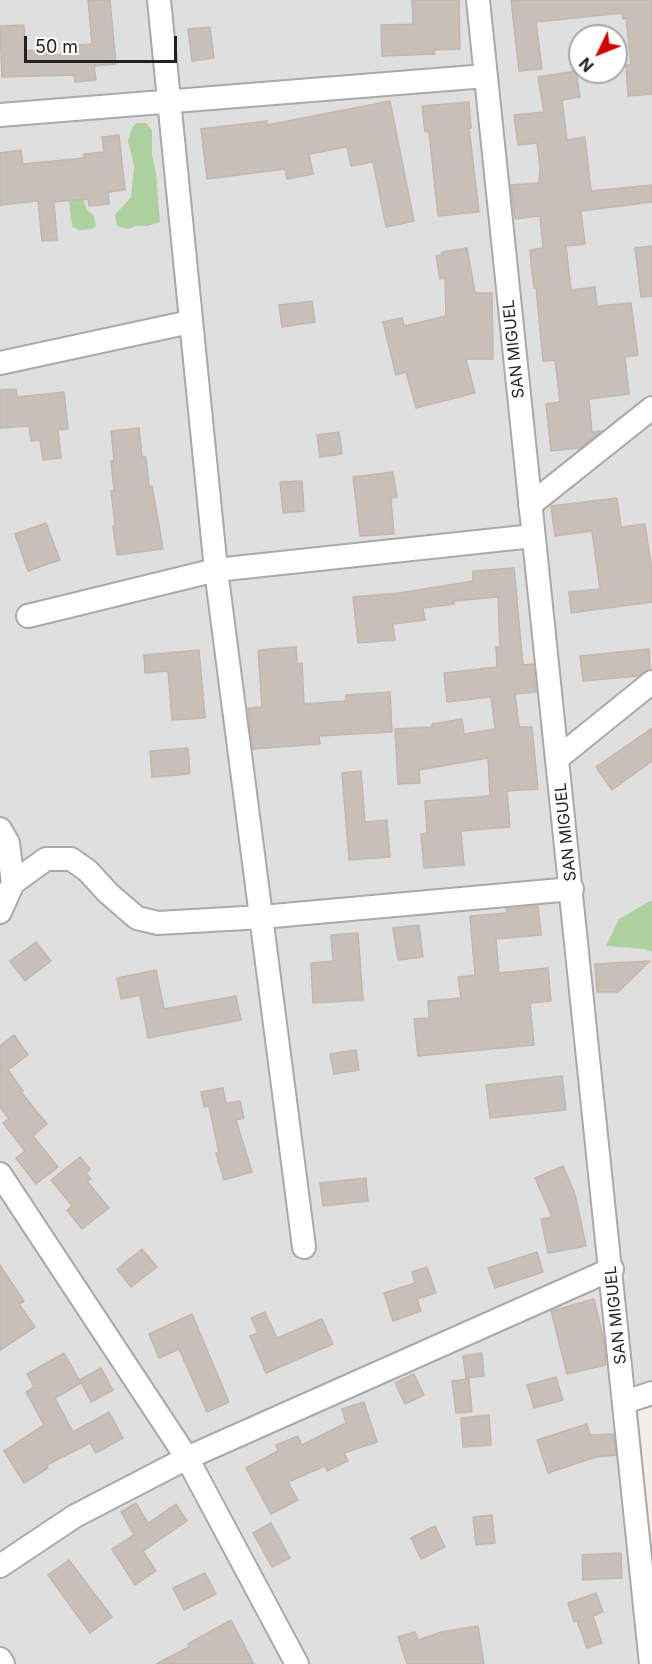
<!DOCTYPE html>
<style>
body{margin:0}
#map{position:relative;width:652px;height:1664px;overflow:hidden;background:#f2efe9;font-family:Inter,sans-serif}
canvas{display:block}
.north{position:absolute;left:568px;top:24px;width:60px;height:60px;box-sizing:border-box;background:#fff;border:2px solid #a7a7a7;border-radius:50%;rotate:227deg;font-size:16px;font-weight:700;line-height:24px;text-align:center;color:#222}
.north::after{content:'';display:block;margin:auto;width:21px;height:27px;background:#d40000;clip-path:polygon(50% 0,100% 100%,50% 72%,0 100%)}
.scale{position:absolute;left:24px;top:36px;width:153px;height:27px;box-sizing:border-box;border:3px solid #222;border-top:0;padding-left:8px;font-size:18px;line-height:21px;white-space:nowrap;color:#222;-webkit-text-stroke:4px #fff;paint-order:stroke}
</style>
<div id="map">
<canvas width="652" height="1664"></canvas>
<div class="north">N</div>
<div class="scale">50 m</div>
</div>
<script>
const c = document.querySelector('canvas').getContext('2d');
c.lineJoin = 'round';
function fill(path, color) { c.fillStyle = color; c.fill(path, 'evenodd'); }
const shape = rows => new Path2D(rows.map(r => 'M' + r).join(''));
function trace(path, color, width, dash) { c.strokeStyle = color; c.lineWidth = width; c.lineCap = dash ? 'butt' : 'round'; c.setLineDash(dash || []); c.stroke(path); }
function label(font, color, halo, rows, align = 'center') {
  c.font = font + ' Inter,sans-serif'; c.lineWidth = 6; c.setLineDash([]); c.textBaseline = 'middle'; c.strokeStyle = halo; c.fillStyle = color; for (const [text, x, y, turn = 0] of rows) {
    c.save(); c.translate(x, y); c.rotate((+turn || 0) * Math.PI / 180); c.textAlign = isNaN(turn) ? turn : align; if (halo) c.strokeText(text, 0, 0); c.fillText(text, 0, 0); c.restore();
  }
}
fill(shape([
 [0,0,652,0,652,1395,637,1399,652,1551,652,1664,0,1664],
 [580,36,616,36,616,72,580,72]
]), '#e0dfdf');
fill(shape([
 [136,123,146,123,152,130,152,155,156,173,160,222,148,226,136,226,128,229,117,226,115,215,131,197,134,166,128,141,132,128],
 [68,195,85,195,84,202,87,210,94,216,96,226,92,229,79,230,72,226],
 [652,900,652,952,644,949,606,946,619,919]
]), '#add19e');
const building = shape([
 [88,0,110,0,116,64,94,66,96,80,75,82,74,75,2,77,0,26,24,25,25,51,46,49,46,55,78,54,77,45,92,44,88,0],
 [412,0,459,0,460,49,434,50,435,54,382,56,381,25,413,24,412,0],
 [511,0,652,0,652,94,628,96,626,65,631,65,626,18,623,19,622,13,536,22,542,69,519,71,511,0],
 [210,27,214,58,192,61,188,29,210,27],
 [576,71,580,97,562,100,567,140,585,137,591,191,652,185,652,202,581,211,585,244,566,246,571,290,595,287,597,306,631,303,638,355,625,357,629,394,589,399,592,432,602,431,580,448,551,451,546,404,560,402,555,360,543,361,536,287,534,288,531,263,530,250,543,248,540,216,515,219,511,185,539,183,540,167,537,143,518,145,514,115,544,112,538,77,576,71],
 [390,101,414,221,386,227,373,162,351,166,347,147,309,154,313,174,287,179,285,169,207,179,201,129,267,121,267,125,390,101],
 [469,102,471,128,469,128,479,212,438,216,429,132,425,132,422,106,469,102],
 [119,135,125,190,108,192,109,204,89,206,88,199,54,202,57,240,42,241,38,201,0,205,0,153,21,150,23,164,84,158,84,154,104,152,102,137,119,135],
 [652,246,652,296,641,297,635,248,652,246],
 [467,248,475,293,492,293,493,359,466,359,475,393,416,408,406,372,396,375,383,322,402,318,404,326,446,316,445,278,440,279,436,256,442,255,442,252,467,248],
 [312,301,315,322,282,327,279,305,312,301],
 [16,389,17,397,64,392,68,429,58,430,61,458,43,460,40,440,31,441,29,426,0,428,0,390,16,389],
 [139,428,142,457,146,457,149,487,152,486,163,549,117,555,113,526,115,526,111,491,114,490,111,461,114,460,111,431,139,428],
 [339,432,342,454,320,457,317,435,339,432],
 [393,472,397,497,391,498,394,534,360,536,353,477,393,472],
 [302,481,304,511,283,513,280,482,302,481],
 [617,498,621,527,645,524,652,571,652,602,571,613,569,592,600,589,592,531,555,536,551,506,617,498],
 [46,523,60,560,28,571,15,534,46,523],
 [514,568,523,665,533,664,536,692,515,694,519,727,532,727,538,789,507,791,510,827,461,831,464,865,424,868,421,834,427,833,425,801,490,796,488,758,419,770,420,783,398,784,395,729,432,727,432,724,462,719,464,734,495,729,491,697,447,702,444,673,497,667,496,647,500,647,498,597,454,601,454,604,423,608,425,620,393,624,395,640,358,643,353,597,399,593,473,581,473,571,514,568],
 [296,647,297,664,302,663,304,704,346,701,346,695,390,692,392,732,319,736,320,744,253,749,248,708,262,707,258,650,296,647],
 [649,649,650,669,638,676,583,681,580,656,649,649],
 [199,650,205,718,172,720,168,671,145,673,144,655,199,650],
 [652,728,652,761,612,790,596,767,652,728],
 [188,748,190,774,152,777,150,751,188,748],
 [361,771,365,822,387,820,390,857,349,860,342,773,361,771],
 [538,906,541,935,496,939,499,973,548,968,551,1001,530,1003,534,1045,418,1056,414,1019,429,1018,428,1001,461,998,458,977,475,975,470,916,507,913,506,909,538,906],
 [419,925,423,957,398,960,393,928,419,925],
 [358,933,363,1000,313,1003,311,963,333,961,331,935,358,933],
 [36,942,51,961,25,981,10,961,36,942],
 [650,961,618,992,597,992,595,964,650,961],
 [156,970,164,1009,236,996,241,1020,148,1038,140,995,121,999,117,978,156,970],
 [14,1035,28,1055,8,1070,23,1091,21,1092,47,1124,33,1136,58,1167,36,1184,16,1158,25,1151,3,1123,9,1119,0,1107,0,1046,14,1035],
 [356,1050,359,1070,334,1074,330,1054,356,1050],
 [562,1076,566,1110,490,1118,486,1085,562,1076],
 [223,1088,226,1103,240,1101,244,1118,236,1120,252,1172,224,1180,216,1153,219,1153,209,1106,204,1107,201,1092,223,1088],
 [80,1157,90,1169,86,1173,91,1179,87,1181,109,1208,82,1229,67,1210,72,1206,51,1180,80,1157],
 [563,1166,575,1194,586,1246,548,1253,541,1219,552,1217,535,1178,563,1166],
 [366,1178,368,1201,323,1206,320,1183,366,1178],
 [142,1249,157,1267,131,1287,117,1269,142,1249],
 [537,1252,543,1272,495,1288,488,1268,537,1252],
 [0,1265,24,1301,19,1304,35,1327,0,1350,0,1265],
 [427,1267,436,1293,417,1299,421,1311,393,1321,384,1293,415,1283,412,1272,427,1267],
 [594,1299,604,1341,606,1365,567,1374,551,1311,594,1299],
 [265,1312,277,1338,322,1319,333,1344,266,1373,250,1336,258,1333,251,1318,265,1312],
 [192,1314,229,1402,207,1412,179,1349,159,1358,149,1334,192,1314],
 [64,1353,81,1383,55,1398,73,1432,109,1412,123,1438,96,1453,90,1443,47,1465,48,1468,24,1483,4,1451,44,1425,26,1392,34,1387,27,1374,64,1353],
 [482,1353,484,1376,466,1378,463,1356,482,1353],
 [101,1368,113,1390,91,1402,80,1380,101,1368],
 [414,1374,424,1395,405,1404,395,1383,414,1374],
 [556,1377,563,1400,534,1408,527,1385,556,1377],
 [469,1379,472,1412,456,1413,452,1381,469,1379],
 [364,1402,377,1442,344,1453,348,1461,327,1471,325,1466,288,1482,298,1500,271,1514,246,1468,278,1451,276,1445,298,1436,302,1445,346,1423,342,1409,364,1402],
 [489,1415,491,1445,463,1447,461,1418,489,1415],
 [587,1424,590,1435,614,1434,616,1455,596,1457,548,1473,537,1440,587,1424],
 [136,1503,148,1523,176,1504,187,1521,143,1551,156,1571,135,1585,112,1549,134,1535,121,1512,136,1503],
 [492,1515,495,1543,476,1545,473,1517,492,1515],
 [271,1523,290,1558,272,1567,253,1533,271,1523],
 [435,1526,445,1547,421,1559,411,1538,435,1526],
 [621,1553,622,1578,583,1580,582,1555,621,1553],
 [69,1560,112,1617,90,1633,48,1575,69,1560],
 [205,1573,216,1594,184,1610,173,1588,205,1573],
 [596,1593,603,1612,593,1616,602,1643,587,1648,577,1621,574,1622,568,1603,596,1593],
 [231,1620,254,1664,156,1664,189,1647,188,1644,231,1620],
 [478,1626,484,1664,407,1664,398,1637,415,1632,418,1640,441,1632,478,1626]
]);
fill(building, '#c7bfb8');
trace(building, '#c4b6ab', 1.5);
const minor = shape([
 [159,0,216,570,304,1247],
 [478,0,651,1664],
 [0,115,486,76],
 [0,363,190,322],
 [530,505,652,408],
 [28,616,216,570,533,536],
 [558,758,652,682],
 [0,829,8,843,13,883,0,912],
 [13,883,46,859,71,859,88,871,108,893,137,918,158,923,262,917,572,889],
 [0,1174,187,1458,297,1664],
 [625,1402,652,1393],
 [0,1566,75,1516,187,1458,612,1269],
 [0,1659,3,1664]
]);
trace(minor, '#a9a9a9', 26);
trace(minor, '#fff', 22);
label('16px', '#222', '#fff', [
 ["SAN MIGUEL",514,349,-96],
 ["SAN MIGUEL",566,832,-96],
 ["SAN MIGUEL",616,1315,-96]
]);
</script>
